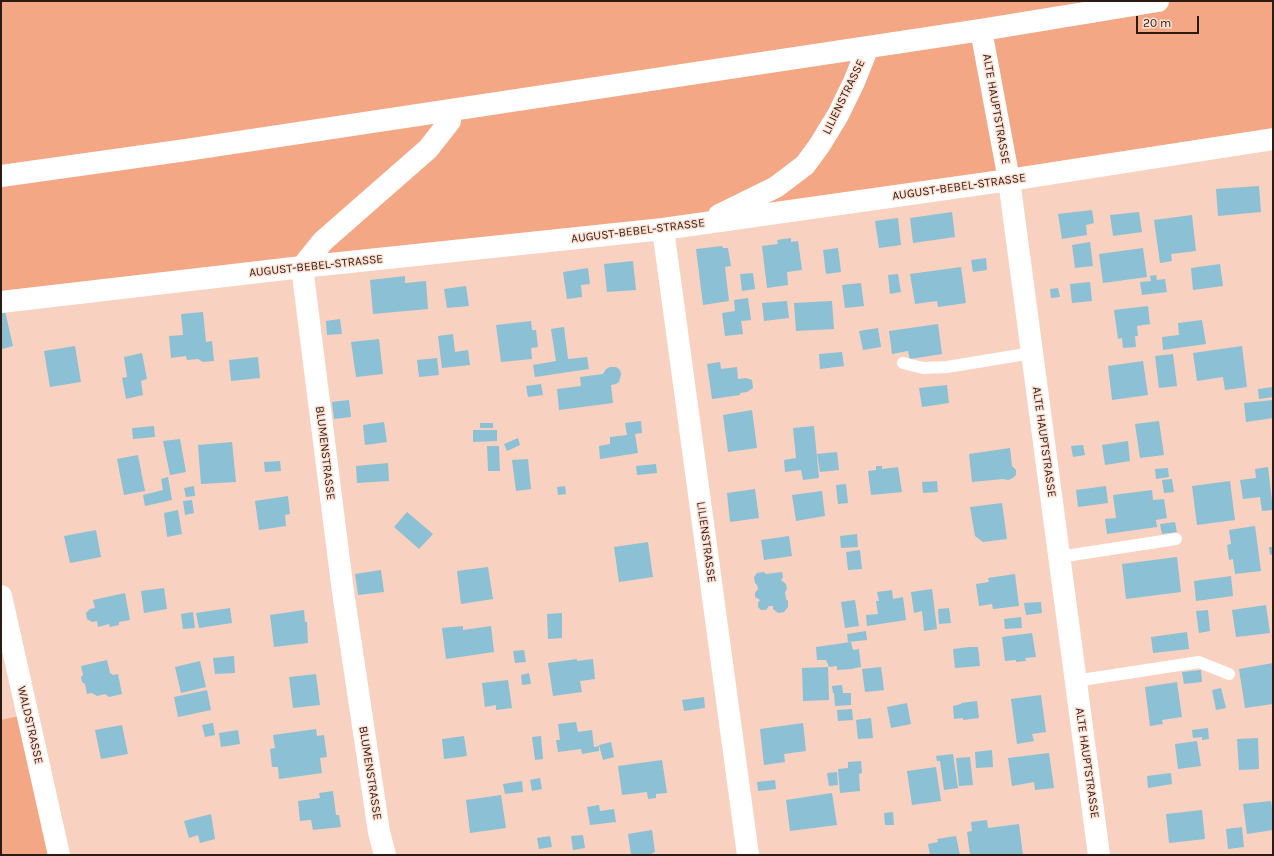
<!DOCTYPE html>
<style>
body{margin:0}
#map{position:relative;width:1274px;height:856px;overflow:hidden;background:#f8d1c0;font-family:Karla,sans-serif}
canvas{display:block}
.frame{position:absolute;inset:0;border:2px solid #2c1b13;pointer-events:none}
.scale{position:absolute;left:1136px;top:16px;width:63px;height:18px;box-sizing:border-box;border:2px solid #2c1b13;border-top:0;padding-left:5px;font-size:12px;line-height:14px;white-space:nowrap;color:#2c1b13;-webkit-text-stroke:3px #ffe1d4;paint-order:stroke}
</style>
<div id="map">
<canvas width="1274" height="856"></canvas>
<div class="frame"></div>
<div class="scale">20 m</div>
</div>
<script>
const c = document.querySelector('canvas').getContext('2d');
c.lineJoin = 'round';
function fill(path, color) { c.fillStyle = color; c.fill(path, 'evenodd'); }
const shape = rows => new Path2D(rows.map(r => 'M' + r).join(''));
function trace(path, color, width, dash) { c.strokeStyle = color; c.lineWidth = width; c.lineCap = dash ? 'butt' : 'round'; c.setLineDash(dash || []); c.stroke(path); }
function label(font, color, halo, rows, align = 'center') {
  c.font = font + ' Karla,sans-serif'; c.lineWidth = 3; c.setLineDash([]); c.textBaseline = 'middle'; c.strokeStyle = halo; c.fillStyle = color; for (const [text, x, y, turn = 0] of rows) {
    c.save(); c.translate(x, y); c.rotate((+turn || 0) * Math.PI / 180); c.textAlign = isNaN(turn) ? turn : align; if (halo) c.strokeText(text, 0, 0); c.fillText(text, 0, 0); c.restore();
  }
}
fill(shape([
 [1,1,1273,1,1273,131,665,220,1,296],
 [19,716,48,855,1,855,1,720]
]), '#f4a785');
fill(shape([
 [1259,186,1261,212,1218,216,1216,189],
 [1092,210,1094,223,1086,225,1087,235,1062,239,1058,214],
 [952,212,955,237,913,243,910,218],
 [1139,212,1142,232,1113,236,1110,215],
 [1192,215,1196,251,1171,254,1172,261,1160,263,1154,220],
 [898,218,901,245,879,248,875,221],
 [791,238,791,242,798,241,802,270,787,272,788,285,767,288,762,246,778,244,777,240],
 [1090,242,1093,266,1075,268,1072,245],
 [722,246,723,248,728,248,731,266,725,267,729,301,703,305,696,249],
 [838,248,841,272,826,274,823,250],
 [1143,248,1147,277,1103,283,1099,254],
 [986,258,987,270,973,272,971,260],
 [633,261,636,290,607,292,604,264],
 [1220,264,1223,286,1193,290,1191,268],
 [961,267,966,303,938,307,937,301,915,304,910,274],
 [588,268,590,284,581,285,582,297,567,299,563,272],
 [753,273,755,289,742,291,740,274],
 [898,274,901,292,890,294,888,275],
 [1156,275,1157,280,1165,279,1167,292,1142,295,1140,282,1151,281,1150,276],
 [405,276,405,283,426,281,428,309,373,314,370,280],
 [1090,282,1092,301,1072,303,1070,284],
 [861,283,864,306,845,308,842,285],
 [466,286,469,306,447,308,444,289],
 [1058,288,1060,297,1051,298,1050,289],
 [748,298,751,320,741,321,743,334,725,336,722,313,735,311,734,300],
 [787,301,789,318,764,321,762,303],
 [832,301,834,329,796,331,794,303],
 [1148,306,1150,324,1137,326,1138,336,1135,336,1136,347,1123,348,1122,338,1118,339,1114,310],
 [5,311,13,346,2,349,1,312],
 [203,312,206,342,212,341,214,361,203,362,198,359,187,360,186,356,171,358,169,336,183,335,181,314],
 [340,319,342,334,327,335,326,321],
 [1202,320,1206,344,1163,350,1162,337,1179,335,1178,323],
 [531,321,532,330,536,330,538,347,531,348,532,359,501,362,496,325],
 [938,324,942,354,910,359,908,351,892,354,889,331],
 [564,327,568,359,587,357,589,369,535,377,533,365,556,361,551,329],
 [878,328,881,347,863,350,859,331],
 [453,334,455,352,468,350,470,365,442,368,438,336],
 [379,339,383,374,356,377,351,342],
 [75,346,81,382,50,387,44,351],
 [1242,346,1247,387,1225,390,1223,377,1197,381,1193,353],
 [842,352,844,366,820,369,819,354],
 [142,353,147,379,141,381,143,395,126,399,122,378,127,377,124,357],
 [1173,354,1177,386,1159,388,1155,356],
 [258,357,260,378,231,381,229,360],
 [437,358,439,375,419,377,417,360],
 [1143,361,1148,395,1112,400,1108,366],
 [720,362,721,369,737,367,738,379,746,378,752,380,753,388,747,392,740,393,740,395,712,399,707,364],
 [610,367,616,367,620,370,621,374,619,382,616,384,611,385,613,403,559,410,557,389,581,386,580,377,603,374,606,369],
 [541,384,543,395,528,397,526,386],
 [947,385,949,403,922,407,919,388],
 [1273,387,1273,397,1259,399,1258,389],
 [349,400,351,417,334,419,332,402],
 [1273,400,1273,418,1246,422,1244,403],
 [752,410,757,448,728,452,723,415],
 [641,421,642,433,635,434,638,453,600,459,599,446,610,444,610,437,627,435,625,423],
 [1159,421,1164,455,1140,458,1135,424],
 [384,422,387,442,365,445,363,425],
 [480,423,493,423,493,428,480,428],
 [154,426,155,437,133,439,132,428],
 [814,426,819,478,803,480,801,470,785,472,784,460,796,458,793,428],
 [473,430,497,430,497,441,473,442],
 [518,438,520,445,507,451,504,444],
 [180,439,186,472,170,475,163,441],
 [1128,441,1130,461,1105,465,1102,445],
 [232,442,236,482,201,484,198,445],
 [1083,445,1085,455,1073,457,1071,446],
 [487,446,499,446,500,471,488,471],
 [1010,448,1012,466,1016,470,1016,475,1013,478,1008,480,1003,479,972,482,969,454],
 [837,452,839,470,820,472,817,454],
 [138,455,145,491,124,495,117,459],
 [528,459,531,489,516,491,512,460],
 [280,461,281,471,265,472,264,462],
 [388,463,389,481,357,483,356,466],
 [656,464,657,473,637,475,636,466],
 [876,466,882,466,882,469,898,467,902,492,871,495,868,471,876,470],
 [1268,467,1273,510,1262,511,1260,497,1243,499,1240,480,1256,478,1255,469],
 [1168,468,1169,477,1156,479,1155,469],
 [168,477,172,500,145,506,143,495,163,490,161,479],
 [1172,479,1174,492,1164,493,1162,480],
 [937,481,938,492,923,493,922,482],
 [1230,481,1235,520,1197,525,1192,486],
 [846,484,848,503,838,504,836,485],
 [194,486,195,496,186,497,184,488],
 [565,486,566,494,558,495,557,487],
 [1106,486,1108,503,1078,507,1076,490],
 [755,489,759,518,730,522,727,493],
 [1152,490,1153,500,1164,499,1167,518,1156,520,1157,527,1107,534,1105,519,1116,518,1113,495],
 [822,491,825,516,796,521,792,495],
 [288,496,290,514,285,515,286,526,259,530,255,501],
 [192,500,194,513,185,515,183,501],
 [1002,503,1007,539,983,542,975,536,970,507],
 [178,510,182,534,167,537,164,513],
 [407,512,433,534,419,549,394,527],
 [1175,522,1177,532,1162,534,1160,524],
 [1255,526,1261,571,1235,574,1233,559,1229,560,1227,545,1231,544,1229,530],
 [96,530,101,557,70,563,64,536],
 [857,534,858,547,841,548,840,536],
 [789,536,792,556,764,560,761,540],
 [648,542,653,577,619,582,614,547],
 [1269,547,1273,547,1273,554,1270,555],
 [860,550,862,569,848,570,846,552],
 [1177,557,1181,592,1126,599,1122,564],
 [488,567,493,599,461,604,457,571],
 [381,570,384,592,358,595,355,574],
 [764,572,766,574,782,572,783,577,781,580,786,584,787,589,785,592,786,599,788,601,788,607,784,612,778,613,773,609,773,606,769,606,766,610,761,610,758,607,758,603,760,600,755,597,755,593,758,589,757,585,755,583,754,577,757,573],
 [1015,574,1019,606,993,609,992,604,979,606,976,584,989,582,988,578],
 [1231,576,1233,596,1196,601,1194,581],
 [164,588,167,609,144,613,141,591],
 [932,589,937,629,924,631,922,611,914,613,911,592],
 [892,590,893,599,903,597,906,620,867,626,866,615,878,614,876,601,879,601,877,592],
 [125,593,130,620,119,622,119,625,110,627,109,624,98,627,97,621,92,622,87,619,86,613,90,609,95,608,93,600],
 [855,600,859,626,845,628,841,602],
 [1041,602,1042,613,1026,615,1024,603],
 [1266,605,1270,633,1236,637,1232,610],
 [230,608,232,623,199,628,196,613],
 [949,608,951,623,939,624,938,609],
 [304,610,305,622,307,622,308,643,274,647,270,615],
 [1208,610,1210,631,1199,633,1196,611],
 [193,612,195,628,183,629,181,614],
 [562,613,562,638,548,639,547,614],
 [1021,617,1022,628,1005,629,1004,619],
 [463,626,463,630,491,626,494,652,446,659,442,628],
 [866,631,867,640,848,642,847,634],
 [1187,632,1189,649,1153,653,1151,637],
 [1032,633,1036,657,1025,658,1026,661,1016,662,1016,660,1005,661,1002,637],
 [851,642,853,650,859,649,861,667,851,669,837,670,837,666,829,667,826,660,817,660,816,647],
 [970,647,978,647,980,666,955,668,953,649],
 [524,650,526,662,515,663,513,651],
 [234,656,235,673,215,674,213,658],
 [577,659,577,661,593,659,595,679,580,681,582,692,553,696,548,663],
 [107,660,110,673,113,675,118,674,122,694,109,697,105,694,97,696,92,693,87,694,85,684,82,682,81,677,83,675,81,666],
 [200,661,206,687,181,693,175,667],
 [1273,663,1273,704,1245,708,1239,669],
 [828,667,829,700,803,701,802,668],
 [881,667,884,690,865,692,862,669],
 [1201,670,1202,682,1184,684,1182,672],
 [529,673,531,684,522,685,521,675],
 [316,674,320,705,293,708,289,677],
 [508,680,512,708,496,710,496,705,485,707,482,683],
 [1177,682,1182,717,1162,720,1163,724,1150,726,1145,687],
 [842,685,843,693,851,693,851,705,835,706,834,693,833,693,832,686],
 [1221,688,1226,708,1216,710,1212,690],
 [207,690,211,710,178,717,174,697],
 [1041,695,1046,732,1032,734,1034,741,1017,744,1011,699],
 [704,697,705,708,684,711,682,700],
 [977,701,979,718,963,720,963,718,954,719,953,706,961,704,961,703],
 [907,703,911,724,891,728,887,707],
 [852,709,853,720,838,721,837,710],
 [871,718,873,738,858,739,856,720],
 [576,722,578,732,592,730,594,747,599,746,599,751,582,754,581,749,558,752,556,740,560,740,558,724],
 [213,723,215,735,205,737,202,725],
 [803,723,806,751,784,754,785,762,764,765,760,729],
 [122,725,128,754,101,759,95,730],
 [1208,728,1209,739,1202,740,1202,737,1193,738,1192,730],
 [316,729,317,736,324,735,327,757,320,758,322,773,279,779,278,767,272,767,270,749,275,748,273,735],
 [238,730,240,744,221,747,219,733],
 [464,736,467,756,444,759,442,739],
 [541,736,543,759,535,760,532,737],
 [1258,738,1259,769,1239,770,1237,739],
 [1197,741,1201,766,1178,769,1175,744],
 [611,742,614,757,603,760,599,745],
 [992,750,993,767,976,768,975,752],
 [1049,753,1054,788,1035,790,1034,782,1012,786,1008,758],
 [953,754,958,788,944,790,940,761,937,761,936,756],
 [970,757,973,785,959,786,956,758],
 [662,760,667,793,656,794,656,798,648,799,647,792,622,795,618,766],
 [861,761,862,773,859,774,860,791,840,793,838,769,848,768,848,762],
 [936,767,941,801,912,805,907,771],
 [837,772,838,785,829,786,827,773],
 [1171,773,1172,784,1148,788,1147,776],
 [540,778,542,789,532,791,530,780],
 [775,780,776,789,758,791,757,782],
 [522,781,523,792,505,794,503,784],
 [333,791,336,815,339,815,341,827,313,830,311,820,300,821,298,801,320,798,319,793],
 [832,793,837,825,790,831,786,800],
 [501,795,506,828,470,833,466,800],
 [1271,801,1273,816,1273,830,1247,834,1243,804],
 [599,805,600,811,614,809,616,822,590,825,587,807],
 [1202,810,1205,839,1169,843,1166,814],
 [893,812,894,825,885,825,884,813],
 [211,814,215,839,200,843,198,835,189,838,184,821],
 [987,820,988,828,1019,824,1023,855,970,855,967,832,972,831,971,822],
 [1242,827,1244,847,1228,849,1226,829],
 [652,830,655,852,652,853,653,855,631,855,628,834],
 [583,835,585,848,573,850,571,836],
 [550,836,552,847,539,849,537,838],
 [956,836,960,855,930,855,928,844,938,842,937,839]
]), '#8bc0d5');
trace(shape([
 [903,363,923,368,947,367,1032,353],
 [1059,557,1176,539],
 [1075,681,1199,662,1229,674]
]), '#fff', 12);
trace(shape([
 [981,30,1009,180,1099,855],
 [1,176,186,150,981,30,1158,1],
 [719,215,776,187,805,165,819,146,838,115,854,82,868,47],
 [663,229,748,855],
 [1,302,302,267,663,229,1009,180,1273,139],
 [1,596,59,855],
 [385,855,379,832,343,592,302,267,323,241,428,149,450,121,450,110]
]), '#fff', 22);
label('12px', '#2c1b13', '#ffe1d4', [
 ["LILIENSTRASSE",844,97,-64],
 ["ALTE HAUPTSTRASSE",996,109,80],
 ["AUGUST-BEBEL-STRASSE",959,187,-8],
 ["AUGUST-BEBEL-STRASSE",638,231,-7],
 ["AUGUST-BEBEL-STRASSE",316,266,-6],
 ["ALTE HAUPTSTRASSE",1044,442,82],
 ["BLUMENSTRASSE",325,453,83],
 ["LILIENSTRASSE",706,542,82],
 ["WALDSTRASSE",30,725,77],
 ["ALTE HAUPTSTRASSE",1087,763,82],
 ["BLUMENSTRASSE",370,773,81]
]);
</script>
